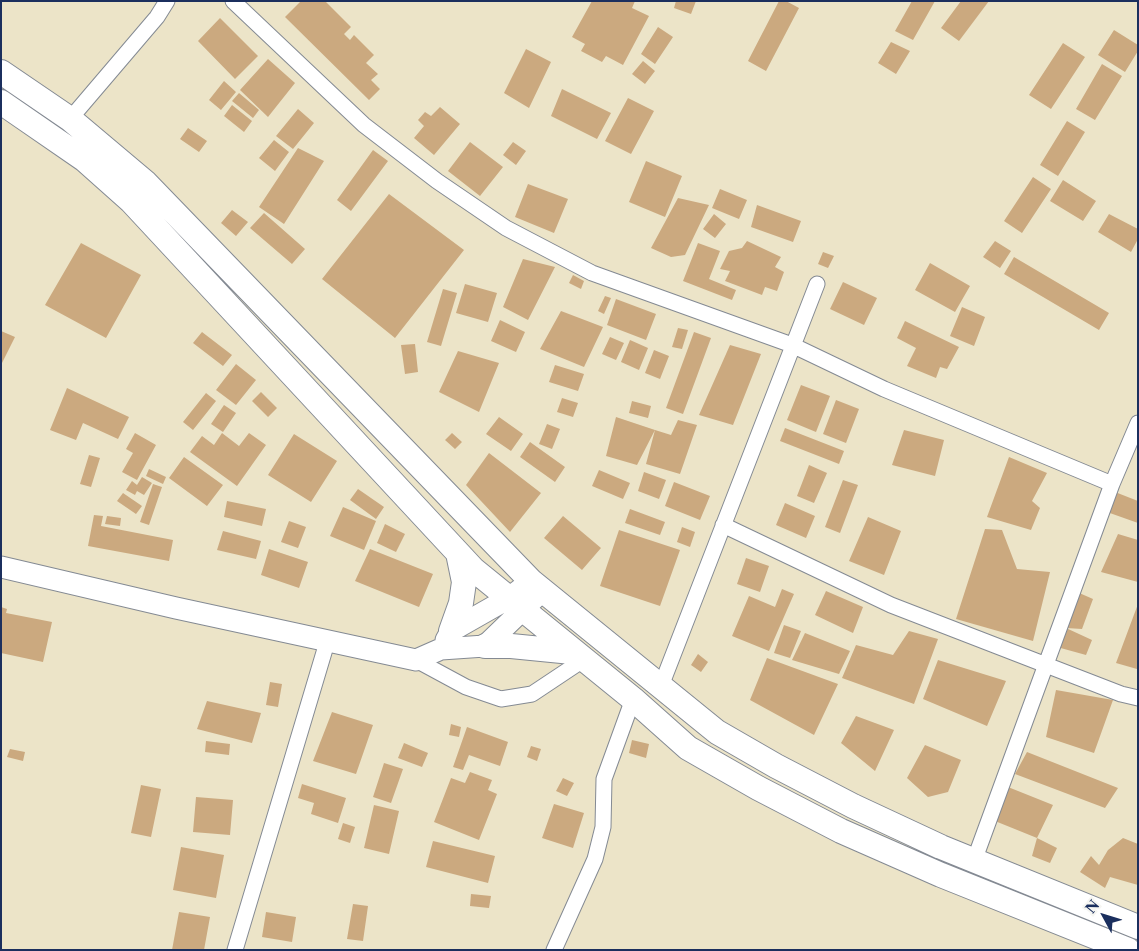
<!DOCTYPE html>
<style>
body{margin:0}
#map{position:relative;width:1139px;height:951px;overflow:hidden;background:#ece4c8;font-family:"Libre Caslon Text",serif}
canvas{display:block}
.frame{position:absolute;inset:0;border:2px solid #1b2f5e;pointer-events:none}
.north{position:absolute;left:1079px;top:891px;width:50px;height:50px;-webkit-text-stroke:4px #f6f6f2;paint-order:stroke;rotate:309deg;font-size:14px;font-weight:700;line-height:20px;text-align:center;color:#1b2f5e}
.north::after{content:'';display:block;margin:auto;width:18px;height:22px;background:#1b2f5e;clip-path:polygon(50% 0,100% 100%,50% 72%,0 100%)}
</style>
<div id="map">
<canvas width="1139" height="951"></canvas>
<div class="frame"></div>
<div class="north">N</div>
</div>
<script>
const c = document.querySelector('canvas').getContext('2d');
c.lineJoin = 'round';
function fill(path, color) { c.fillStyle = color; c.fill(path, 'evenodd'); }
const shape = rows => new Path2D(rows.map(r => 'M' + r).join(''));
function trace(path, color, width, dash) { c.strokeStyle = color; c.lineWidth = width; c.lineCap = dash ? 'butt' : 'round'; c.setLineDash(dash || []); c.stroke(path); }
fill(shape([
 [301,1,325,1,351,27,344,34,350,40,354,35,374,55,366,63,378,74,371,80,380,89,369,100,285,17],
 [592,1,635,1,632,8,649,16,623,65,606,56,602,62,581,51,585,44,572,37],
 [676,1,696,1,691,14,674,8],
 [779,1,786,1,799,8,766,71,748,61],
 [912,1,935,1,913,40,895,31],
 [961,1,989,1,959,41,941,28],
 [220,18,258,56,235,79,198,41],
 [658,27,673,37,655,64,641,54],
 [1114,30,1138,45,1138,51,1125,72,1098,55],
 [891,42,910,51,896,74,878,63],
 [1063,43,1085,57,1051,109,1029,95],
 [526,49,551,62,529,108,504,93],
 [268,59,295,83,268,117,240,90],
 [643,61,655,71,645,84,632,74],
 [1102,64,1122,76,1095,120,1076,109],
 [224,81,236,92,221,110,209,100],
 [562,89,611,113,597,139,551,116],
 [239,93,259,110,253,118,232,101],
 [628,98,654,111,631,154,605,141],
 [232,105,252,121,244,132,224,116],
 [440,107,460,124,434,155,414,138,424,126,418,120,425,112,431,116],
 [298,109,314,123,293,149,276,136],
 [1067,121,1085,132,1058,176,1040,165],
 [188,128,207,141,199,152,180,139],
 [274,140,289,152,275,171,259,158],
 [470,142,503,167,480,196,448,171],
 [513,142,526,151,516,165,503,155],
 [298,148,324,161,284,224,259,207],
 [373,150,388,161,351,211,337,200],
 [646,161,682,176,665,217,629,202],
 [1033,177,1051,189,1022,233,1004,221],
 [1063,180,1096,201,1083,221,1050,201],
 [528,184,568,199,554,233,515,217],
 [720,189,747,200,739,219,712,208],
 [389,194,464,250,395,338,322,279],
 [678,198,709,205,685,255,671,257,651,248],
 [757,205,801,221,793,242,751,227],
 [232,210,248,222,236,236,221,223],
 [264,213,305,249,292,264,250,228],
 [714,214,726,224,715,238,703,229],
 [1109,214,1138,229,1138,239,1131,252,1098,232],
 [747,241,781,257,775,267,784,272,777,291,765,287,762,295,725,281,730,271,720,269,729,251,742,248],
 [995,241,1011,251,1000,268,983,257],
 [81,243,141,275,106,338,45,305],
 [698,243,720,251,709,279,736,290,732,300,683,281],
 [823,252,834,256,828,268,818,264],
 [1014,257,1109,313,1099,330,1004,274],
 [523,259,555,267,528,320,503,307],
 [930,263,970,286,955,312,915,290],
 [573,275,584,281,581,289,569,283],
 [843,282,877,298,864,325,830,309],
 [465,284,497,293,488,322,456,313],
 [443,289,457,293,441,346,427,342],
 [605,296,611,298,604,314,598,311],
 [616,299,656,314,646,340,607,325],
 [962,307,985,317,974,346,950,336],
 [561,311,603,327,584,367,540,349],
 [500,320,525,332,516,352,491,341],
 [905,321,959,347,947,369,940,367,936,378,907,366,916,348,897,338],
 [678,328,688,330,682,349,672,347],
 [1,331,15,337,1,365],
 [202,332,232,355,223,366,193,343],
 [694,332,711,338,683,414,666,408],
 [610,337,624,343,616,360,602,354],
 [630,340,648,348,639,370,621,362],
 [415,344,418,372,405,374,401,345],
 [730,345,761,354,733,425,699,415],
 [654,350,669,356,660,379,645,373],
 [458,351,499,363,479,412,439,392],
 [236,364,256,380,236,405,216,390],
 [555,365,584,374,578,391,549,382],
 [801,385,830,396,816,432,787,420],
 [67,388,129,417,118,439,83,423,76,440,50,430],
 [261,392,277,408,268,417,252,401],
 [206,393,216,401,193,430,183,422],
 [562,398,578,403,573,417,557,412],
 [836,400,859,409,846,443,823,434],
 [632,401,651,406,648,418,629,413],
 [224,405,236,413,223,432,211,424],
 [499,417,523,434,511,451,486,434],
 [616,417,655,430,637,465,606,456],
 [678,420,697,425,680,474,646,464,655,430,671,435],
 [547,424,560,429,552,449,539,444],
 [785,428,844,451,839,464,780,441],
 [904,430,944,440,935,476,892,465],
 [135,433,156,445,137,480,122,472,133,453,126,449],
 [222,433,239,446,249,433,266,445,237,486,190,452,202,436,214,445],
 [452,433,462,442,455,449,445,440],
 [294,434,337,461,311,502,268,475],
 [530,442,565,467,555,482,520,457],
 [489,453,541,493,510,532,466,485],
 [89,455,100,458,91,487,80,484],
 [184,457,223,485,207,506,169,478],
 [1009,457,1047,473,1032,501,1040,508,1031,530,987,517],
 [809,465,827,473,814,503,797,496],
 [149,469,166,477,163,484,146,476],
 [599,470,630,483,623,499,592,486],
 [644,472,666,480,659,499,638,491],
 [142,477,152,483,144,495,137,491,135,495,126,490,132,481,137,485],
 [843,480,858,485,840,533,825,527],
 [674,482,710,496,700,520,665,506],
 [153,484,162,487,149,525,140,522],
 [358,489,384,507,376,519,350,500],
 [1115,492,1138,501,1138,523,1107,512],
 [123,493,142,506,136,514,117,501],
 [227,501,266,509,262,526,224,517],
 [785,503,815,516,806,538,776,525],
 [343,507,376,521,364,550,330,536],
 [630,509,665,522,660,535,625,523],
 [94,515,103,516,101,526,173,540,169,561,88,546],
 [107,516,121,518,120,526,105,524],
 [563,516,601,548,582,570,544,538],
 [868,517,901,531,884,575,849,561],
 [289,521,306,527,298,548,281,542],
 [385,524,405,534,396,552,377,543],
 [682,527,695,532,690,547,677,542],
 [985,529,1002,530,1017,569,1050,572,1033,641,956,619],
 [619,530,680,550,660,606,600,586],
 [223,531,261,541,256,559,217,550],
 [1118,534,1138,540,1138,582,1101,572],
 [269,549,308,562,299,588,261,575],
 [370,549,433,574,419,607,355,581],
 [746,558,769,566,760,592,737,584],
 [782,589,794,594,769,651,732,636,749,596,775,607],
 [826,591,863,607,853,633,815,615],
 [1077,592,1093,599,1082,629,1066,628,1092,640,1086,655,1057,647],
 [1138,604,1138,668,1137,669,1116,663],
 [1,607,7,609,6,613,52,622,43,662,1,653],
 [784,625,801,631,790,658,774,653],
 [909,631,938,639,914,704,842,678,856,645,893,655],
 [805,633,850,651,839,674,792,660],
 [698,654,708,662,701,672,691,665],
 [767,658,838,684,814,735,750,700],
 [938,660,1006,681,987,726,923,699],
 [270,682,282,684,278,707,266,705],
 [1056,690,1113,700,1094,753,1046,737],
 [207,701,261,713,252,743,197,729],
 [332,712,373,725,356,774,313,761],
 [856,716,894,730,875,771,841,743],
 [451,724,461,727,459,737,449,735],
 [467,727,508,742,500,766,469,755,463,770,453,767],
 [632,740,649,744,646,758,629,753],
 [206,741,230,744,229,755,205,752],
 [404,743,428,753,422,767,398,758],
 [925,745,961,760,948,792,928,797,907,778],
 [531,746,541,749,537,761,527,757],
 [10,749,25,752,23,761,7,757],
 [1027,752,1118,788,1105,808,1015,774],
 [384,763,403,769,391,803,373,797],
 [470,772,492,780,488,790,497,794,479,840,434,822,451,778,465,783],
 [563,778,574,783,567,796,556,791],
 [302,784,346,798,338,823,311,814,314,803,298,798],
 [141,785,161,789,151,837,131,833],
 [1008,787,1053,805,1037,838,1057,848,1050,863,1032,856,1037,838,990,819],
 [196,797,233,800,230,835,193,832],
 [554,804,584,813,573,848,542,838],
 [374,805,399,811,389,854,364,848],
 [343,823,355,827,350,843,338,839],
 [1123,838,1138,844,1138,885,1110,877,1105,888,1080,872,1091,856,1099,865,1108,850],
 [433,841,495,856,488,883,426,867],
 [181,847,224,855,216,898,173,890],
 [471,894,491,896,489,908,470,906],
 [353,904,368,906,363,941,347,939],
 [179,912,210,917,204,950,172,950],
 [266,912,296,917,292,942,262,937]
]), '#cba97f');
const minor = shape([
 [233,1,364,125,437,181,506,228,592,273,792,345,884,389,1112,484],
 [70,119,157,17,167,1],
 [723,525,891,605,1121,694,1138,698],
 [416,660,466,687,501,699,532,694,583,660],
 [661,686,817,284],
 [974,861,1112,484,1138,423],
 [235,950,328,639],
 [554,950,595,859,603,827,604,779,633,699]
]);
const secondary = shape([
 [1,567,176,608,416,660,441,649,485,646,542,591],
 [446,640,451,631,509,598,531,581]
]);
const primary = shape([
 [1,72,70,119,146,183,531,581,717,732,776,766,853,806,941,847,1138,927],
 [1,102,85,160,131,201,473,569,633,699,688,748,758,788,841,831,941,875,1128,950],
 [451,631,461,603,464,582,458,553],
 [485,646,511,646,572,652]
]);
trace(minor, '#848a93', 17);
trace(secondary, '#848a93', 23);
trace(primary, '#848a93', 26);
trace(minor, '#fff', 15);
trace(secondary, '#fff', 21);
trace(primary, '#fff', 24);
</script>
